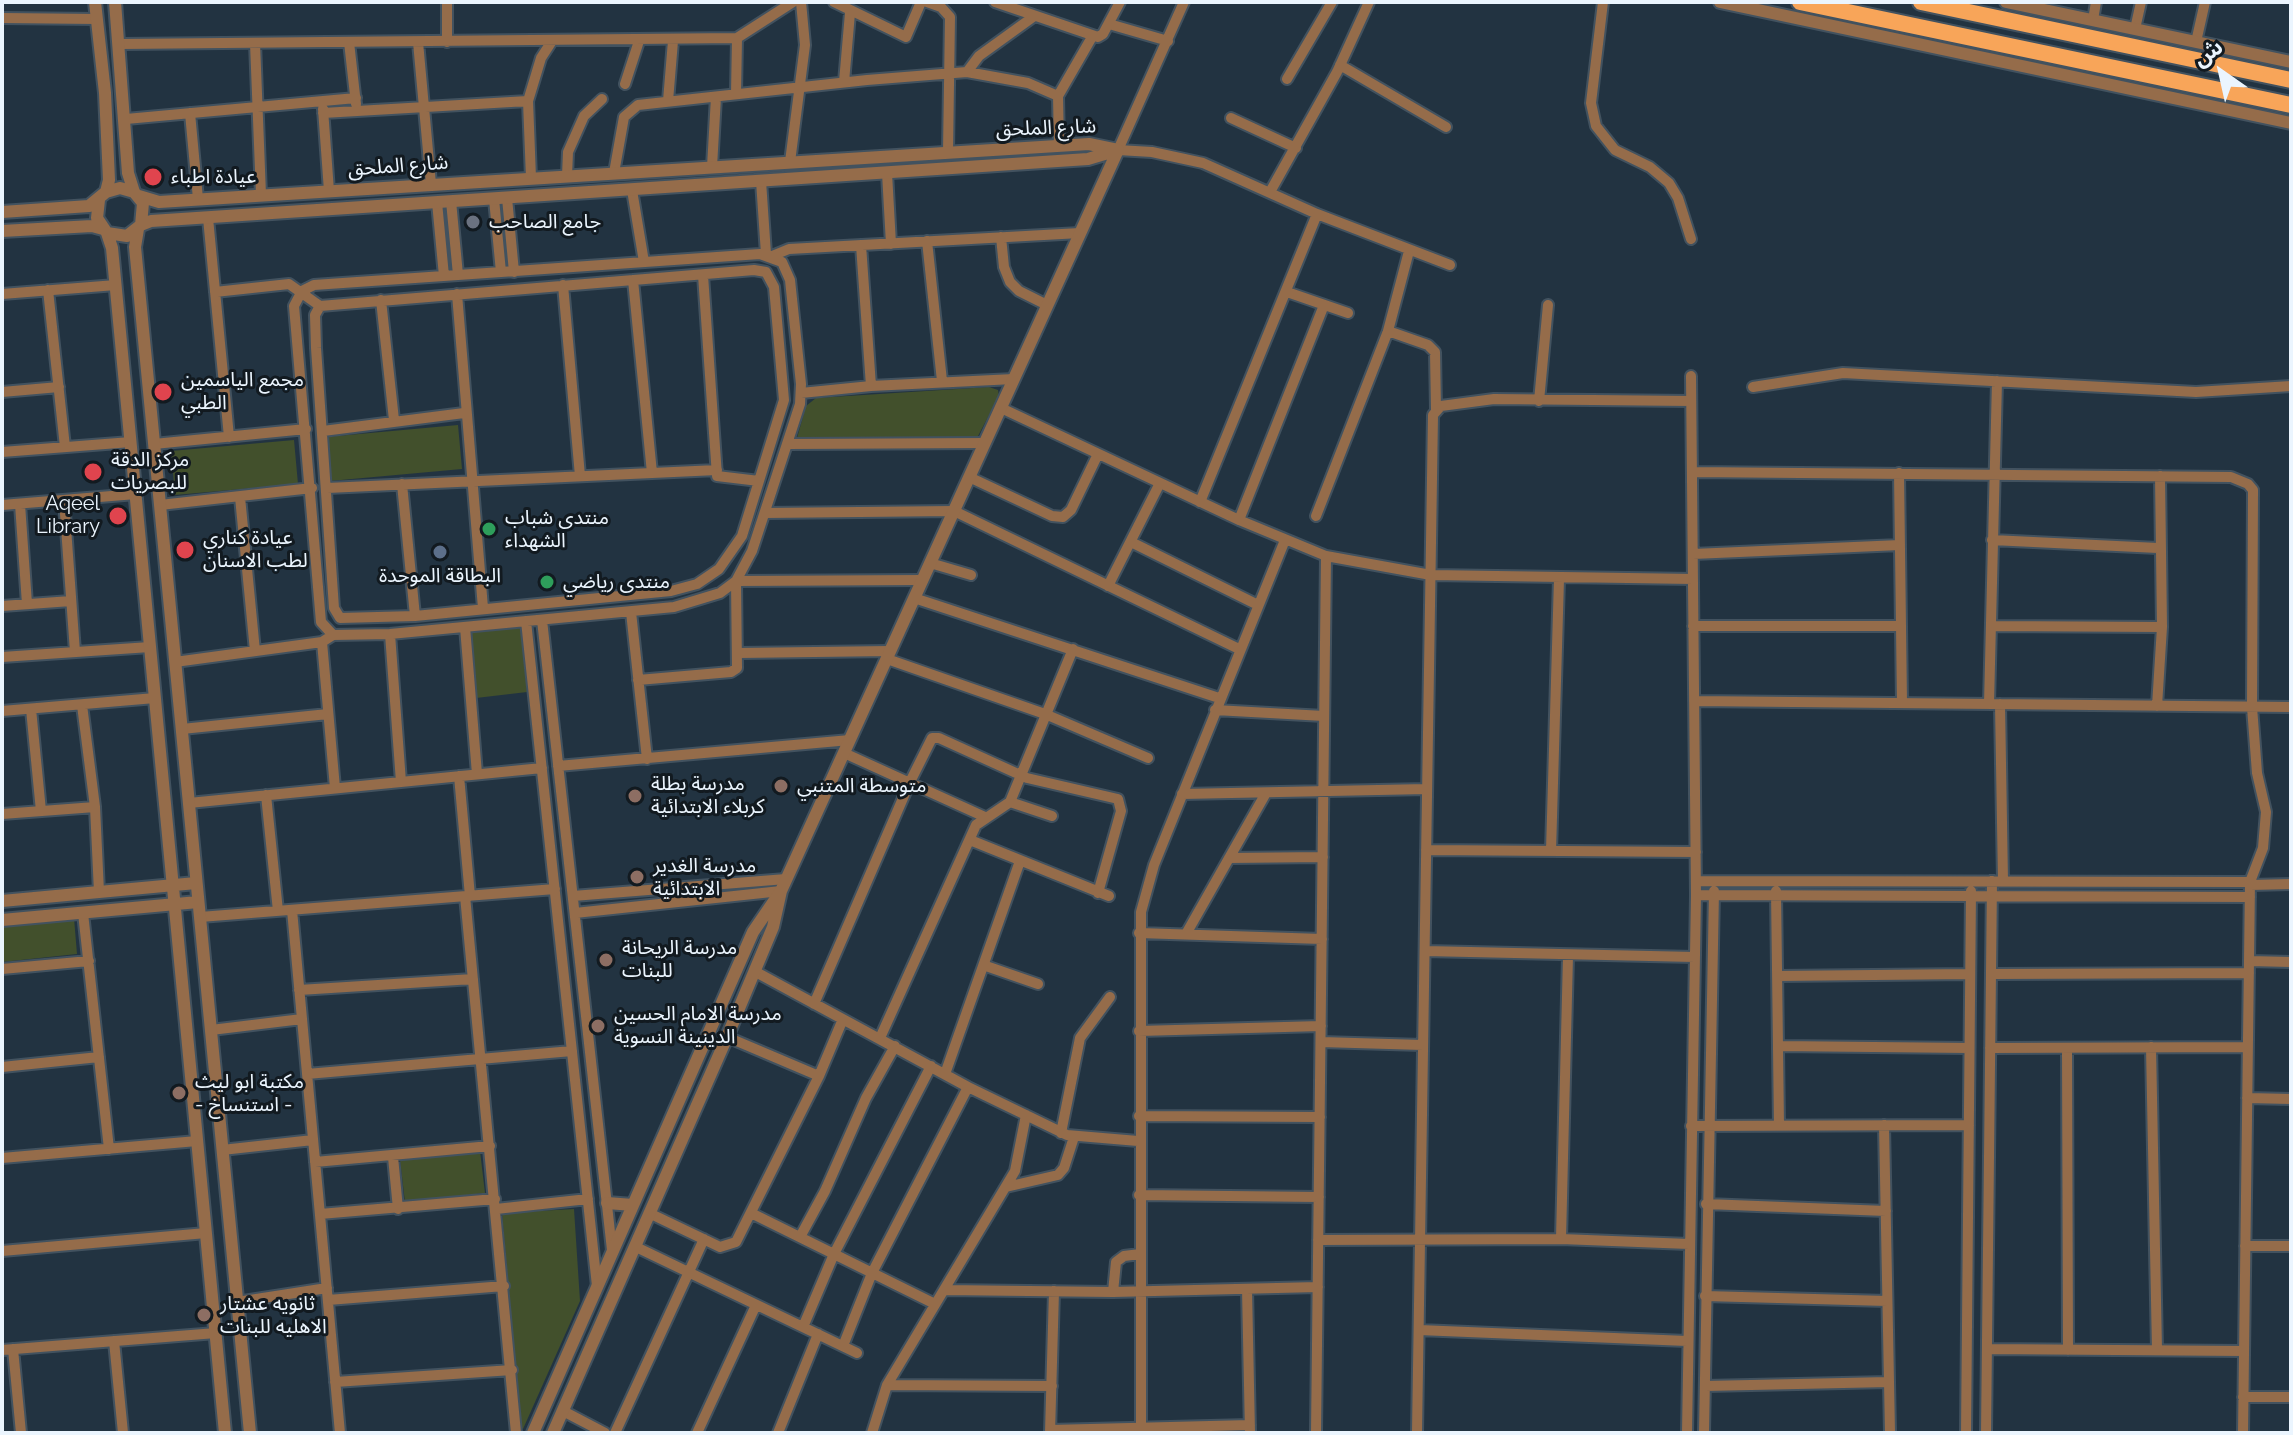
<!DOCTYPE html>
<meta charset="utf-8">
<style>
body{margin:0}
#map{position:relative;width:2293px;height:1435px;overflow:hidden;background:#223341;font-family:Raleway,"Noto Sans Arabic",sans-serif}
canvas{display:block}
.frame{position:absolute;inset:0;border:4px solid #ebf5fe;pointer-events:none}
.north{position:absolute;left:2181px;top:32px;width:80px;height:80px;-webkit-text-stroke:6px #121a20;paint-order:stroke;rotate:326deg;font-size:22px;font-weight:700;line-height:32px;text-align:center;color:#ebf5fe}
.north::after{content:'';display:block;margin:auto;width:28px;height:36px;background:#ebf5fe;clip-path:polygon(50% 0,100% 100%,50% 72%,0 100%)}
</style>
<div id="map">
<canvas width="2293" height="1435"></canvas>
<div class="frame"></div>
<div class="north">ش</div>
</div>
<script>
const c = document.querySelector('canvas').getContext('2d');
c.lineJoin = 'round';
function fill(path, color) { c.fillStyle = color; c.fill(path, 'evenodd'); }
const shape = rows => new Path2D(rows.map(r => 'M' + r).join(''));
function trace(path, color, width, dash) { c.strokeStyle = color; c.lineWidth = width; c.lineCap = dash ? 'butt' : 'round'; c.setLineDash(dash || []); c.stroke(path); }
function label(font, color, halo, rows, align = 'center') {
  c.font = font + ' Raleway,"Noto Sans Arabic",sans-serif'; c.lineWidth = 6; c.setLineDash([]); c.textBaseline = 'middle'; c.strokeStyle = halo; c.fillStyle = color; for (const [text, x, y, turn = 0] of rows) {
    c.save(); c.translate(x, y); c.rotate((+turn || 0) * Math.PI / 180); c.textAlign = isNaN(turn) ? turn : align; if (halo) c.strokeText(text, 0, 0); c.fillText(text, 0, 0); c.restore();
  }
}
fill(shape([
 [989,387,998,390,999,396,977,438,797,438,806,406,816,398],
 [458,425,462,469,330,481,326,437],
 [294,440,298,484,175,495,171,451],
 [521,627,527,692,476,698,469,633],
 [74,918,77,954,2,962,2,926],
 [480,1151,485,1193,405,1202,400,1160],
 [574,1209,580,1301,523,1429,517,1426,517,1385,502,1213]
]), '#42502c');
const minor = shape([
 [834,2,906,37,921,2],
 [927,2,941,7,950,17,948,152],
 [995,2,1098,37,1103,34,1120,2],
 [1184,2,1118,150,1152,152,1203,163,1317,214,1450,265],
 [1603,2,1591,103,1596,126,1615,150,1650,167,1669,183,1678,198,1691,239],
 [2,18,97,19],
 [2093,20,2096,2],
 [1109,24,1168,41],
 [2135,29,2141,2],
 [349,42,356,104],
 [418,42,431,184],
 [447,42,447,2],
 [2196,42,2205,2],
 [255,43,261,195],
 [121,44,737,38,793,2],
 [1340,65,1446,127],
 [967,72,979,56,1033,17],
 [1287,79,1332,2],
 [844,82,850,13],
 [625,84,639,41],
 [736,94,737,38],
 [668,101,673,41],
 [323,109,329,191],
 [190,113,198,199],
 [323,113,528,101],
 [1231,118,1296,148],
 [126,119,356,98],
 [1059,146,1058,96,1092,37],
 [790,162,805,45,801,2],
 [712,167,716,97],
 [614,173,624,117,638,105,867,80,967,72,1028,83,1058,96],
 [887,173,891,244],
 [567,176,568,152,584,116,602,99],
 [531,178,528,101,541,58,552,41],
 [761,181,766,254],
 [632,190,644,262],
 [1270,192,1337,72,1369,2],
 [507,198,514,272],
 [494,199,501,272],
 [451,201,458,275],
 [437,202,444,276],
 [208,218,229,437],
 [1001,237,1004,267,1010,282,1019,291,1047,305],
 [927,241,942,381],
 [861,245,871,386],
 [772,256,789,249,1080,233],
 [754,270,766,272,774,287,784,400,742,536,719,569,697,584,671,591,415,616,340,618,334,608,316,348,315,315,320,306,754,270],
 [703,275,717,476,759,481],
 [633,280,652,473],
 [563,285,580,476],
 [48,290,65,447],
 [215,292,289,284,320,306],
 [1287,292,1348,313],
 [2,294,116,285],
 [457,294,483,608],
 [381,300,394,420],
 [1388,331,1428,345,1435,352,1436,410],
 [1753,387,1843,373,2196,392,2291,386],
 [2,392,59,387],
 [801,393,871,386,1014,379],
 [1539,401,1548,305],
 [1001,408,1239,520,1326,556,1431,575,1693,579],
 [323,431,464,413],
 [154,444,306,429],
 [788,444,985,443],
 [2,452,131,442],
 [1692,472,2231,477,2248,484,2253,490,2252,707,2257,773,2266,812,2263,848,2250,882,2243,1433],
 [1899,473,1902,703],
 [969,477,1052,516,1063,517,1071,510,1098,454],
 [402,484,415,616],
 [327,488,717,470],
 [240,497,255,651],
 [64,500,75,652],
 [1200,502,1317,214],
 [20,504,27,604],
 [2,505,136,494],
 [160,505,312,488],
 [765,513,954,511,1239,649],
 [1316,516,1388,331,1409,251],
 [1239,520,1324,305],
 [1992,540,2158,548],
 [1131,542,1258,605],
 [1693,554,1900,545],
 [930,563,971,575],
 [1108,586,1160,483],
 [914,598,1219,698],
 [2,606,71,601],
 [631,612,647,759],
 [542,620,612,1250],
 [526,621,597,1286],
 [1693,626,1901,626],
 [1991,626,2162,627],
 [465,627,477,774],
 [390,634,401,782],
 [322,642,335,788],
 [739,653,890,651],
 [2,657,150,647],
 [887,659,1045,714,1148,758],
 [175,662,322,642,333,635,390,634,674,607,720,593,736,581,752,551,800,404,801,384,790,280,782,262,760,254,314,285,302,291,294,306,321,622,333,635],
 [638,680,731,672,737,668,736,581,923,580],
 [1694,701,2291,707],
 [1989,704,1997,381],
 [2000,704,2003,881],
 [82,705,95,807,99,892],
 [2157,706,2162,627,2160,476],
 [31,709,41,811],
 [1215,710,1324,716],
 [2,711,155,698],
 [182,729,328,714],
 [844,753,985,817],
 [558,766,850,740],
 [459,776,470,896],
 [1182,794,1427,789],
 [266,795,278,911],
 [1010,802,1073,649],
 [189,803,542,768],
 [2,814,95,807],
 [970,840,1109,896],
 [1426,850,1696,852],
 [1551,851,1559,579],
 [1229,858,1323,857],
 [1696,881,2250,882],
 [2250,885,2291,884],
 [1776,891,1779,1126],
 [1696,895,2250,897],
 [465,896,516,1433],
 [573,896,786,879],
 [292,910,340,1433],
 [83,913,109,1149],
 [575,913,781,891],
 [200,917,555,889],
 [1139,933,1322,939],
 [1186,934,1266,793],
 [1425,951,1695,957],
 [2249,961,2291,962],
 [986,966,1038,984],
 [2,969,89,961],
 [754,971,968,1087,1067,1135,1138,1141],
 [1991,974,2249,973],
 [1777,976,1970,974],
 [299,990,473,979],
 [814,1004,910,782,932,738,939,738,1027,778,1118,799,1121,811,1098,893],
 [211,1030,302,1019],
 [1139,1031,1321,1026],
 [727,1037,819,1076],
 [880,1038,976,825,1010,802,1052,816],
 [1321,1042,1423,1045],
 [1778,1046,1969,1048],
 [2151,1047,2157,1350],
 [1990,1048,2248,1047],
 [2067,1048,2068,1350],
 [2,1067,99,1057],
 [307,1074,572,1051],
 [945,1074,1020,861],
 [2247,1098,2291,1099],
 [1139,1116,1320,1117],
 [1884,1125,1890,1433],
 [1691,1126,1969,1125],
 [1061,1133,1080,1038,1110,997],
 [222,1150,313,1140],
 [393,1157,398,1209],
 [2,1158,197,1141],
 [315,1162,490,1146],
 [1006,1187,1058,1175,1064,1168,1074,1137],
 [1139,1195,1319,1197],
 [1706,1204,1886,1211],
 [496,1209,588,1199],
 [751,1213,935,1304],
 [320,1214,495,1199],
 [651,1214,720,1247,736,1242,819,1076,843,1019],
 [800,1237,825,1191,866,1098,895,1046],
 [1561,1239,1568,956],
 [1318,1240,1561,1239,1689,1244],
 [2245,1246,2291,1246],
 [636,1247,857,1353],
 [2,1251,206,1233],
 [1247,1289,1250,1433],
 [944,1290,1113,1292,1318,1287],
 [1113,1292,1116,1262,1124,1256,1140,1254],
 [1705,1296,1887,1301],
 [328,1300,504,1286],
 [237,1302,327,1288],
 [803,1327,834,1254,931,1066],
 [1419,1330,1687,1341],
 [114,1341,123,1433],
 [843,1346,872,1273,968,1087],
 [13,1349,21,1433],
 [1987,1349,2244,1351],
 [2,1350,216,1333],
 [335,1382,512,1370],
 [887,1385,1052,1386],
 [1705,1386,1889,1382],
 [2243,1397,2291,1397],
 [563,1411,605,1433],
 [1050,1430,1250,1425],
 [615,1433,704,1239],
 [697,1433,756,1305],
 [778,1433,818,1334],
 [872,1433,887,1385,1015,1171,1026,1115],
 [1050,1433,1054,1291],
 [1141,1433,1141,912,1154,865,1285,540],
 [1316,1433,1326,556],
 [1417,1433,1433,415,1441,406,1494,399,1691,401],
 [1687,1433,1696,895,1691,376],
 [1704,1433,1714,891],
 [1966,1433,1971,891],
 [1986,1433,1992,881]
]);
const tertiary = shape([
 [95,2,105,93,109,180,106,192],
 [115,2,128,173,134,192],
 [1720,2,2291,123],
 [2006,2,2291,62],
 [139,196,159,202,1089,144,1118,150],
 [2,212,89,206,106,192,120,188,134,192,143,203,141,225,127,236,107,233,97,218,99,200],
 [141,225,151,221,1088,159,1118,150],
 [138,229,135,247,250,1433],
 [2,231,92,226,103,229],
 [107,233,112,248,225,1433],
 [2,901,196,883],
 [2,920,198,902],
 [607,1203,633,1205],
 [533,1433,753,932,781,891],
 [553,1433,727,1037,773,927,781,891,1118,150]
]);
const primary = shape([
 [1800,2,2291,105],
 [1921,2,2291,80]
]);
trace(minor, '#42525f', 14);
trace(tertiary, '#42525f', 16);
trace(primary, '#42525f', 20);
trace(minor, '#956c4a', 10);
trace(tertiary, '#956c4a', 12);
trace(primary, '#f8a559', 16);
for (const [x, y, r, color] of [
 [153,177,10,"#e0444e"],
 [473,222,8,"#6b7280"],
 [163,392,10,"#e0444e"],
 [93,472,10,"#e0444e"],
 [118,516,10,"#e0444e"],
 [489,529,8,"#2e9e5b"],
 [185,550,10,"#e0444e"],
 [440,552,8,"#5c6f8a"],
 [547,582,8,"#2e9e5b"],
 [781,786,8,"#8d6e63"],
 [635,796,8,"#8d6e63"],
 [637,877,8,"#8d6e63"],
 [606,960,8,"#8d6e63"],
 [598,1026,8,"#8d6e63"],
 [179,1093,8,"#8d6e63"],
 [204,1315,8,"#8d6e63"]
]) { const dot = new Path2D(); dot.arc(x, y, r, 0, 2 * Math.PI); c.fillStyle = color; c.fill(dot); trace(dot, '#121a20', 3); }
label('20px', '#ebf5fe', '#121a20', [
 ["شارع الملحق",1046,128,-2],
 ["شارع الملحق",398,166,-4]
]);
label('20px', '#ebf5fe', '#121a20', [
 ["عيادة اطباء",171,177],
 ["جامع الصاحب",489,222],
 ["مجمع الياسمين",181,380],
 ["الطبي",181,403],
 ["مركز الدقة",111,460],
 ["للبصريات",111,483],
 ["Aqeel",100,504,"right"],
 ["Library",100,527,"right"],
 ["منتدى شباب",505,518],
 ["الشهداء",505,541],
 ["عيادة كناري",203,538],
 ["لطب الاسنان",203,561],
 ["البطاقة الموحدة",440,576,"center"],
 ["منتدى رياضي",563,582],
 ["مدرسة بطلة",651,784],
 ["كربلاء الابتدائية",651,807],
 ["متوسطة المتنبي",797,786],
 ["مدرسة الغدير",653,866],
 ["الابتدائية",653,889],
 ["مدرسة الريحانة",622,948],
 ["للبنات",622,971],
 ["مدرسة الامام الحسين",614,1014],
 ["الدينينة النسوية",614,1037],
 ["مكتبة ابو ليث",195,1082],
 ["- استنساخ -",195,1105],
 ["ثانويه عشتار",220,1304],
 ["الاهليه للبنات",220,1327]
], 'left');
</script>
